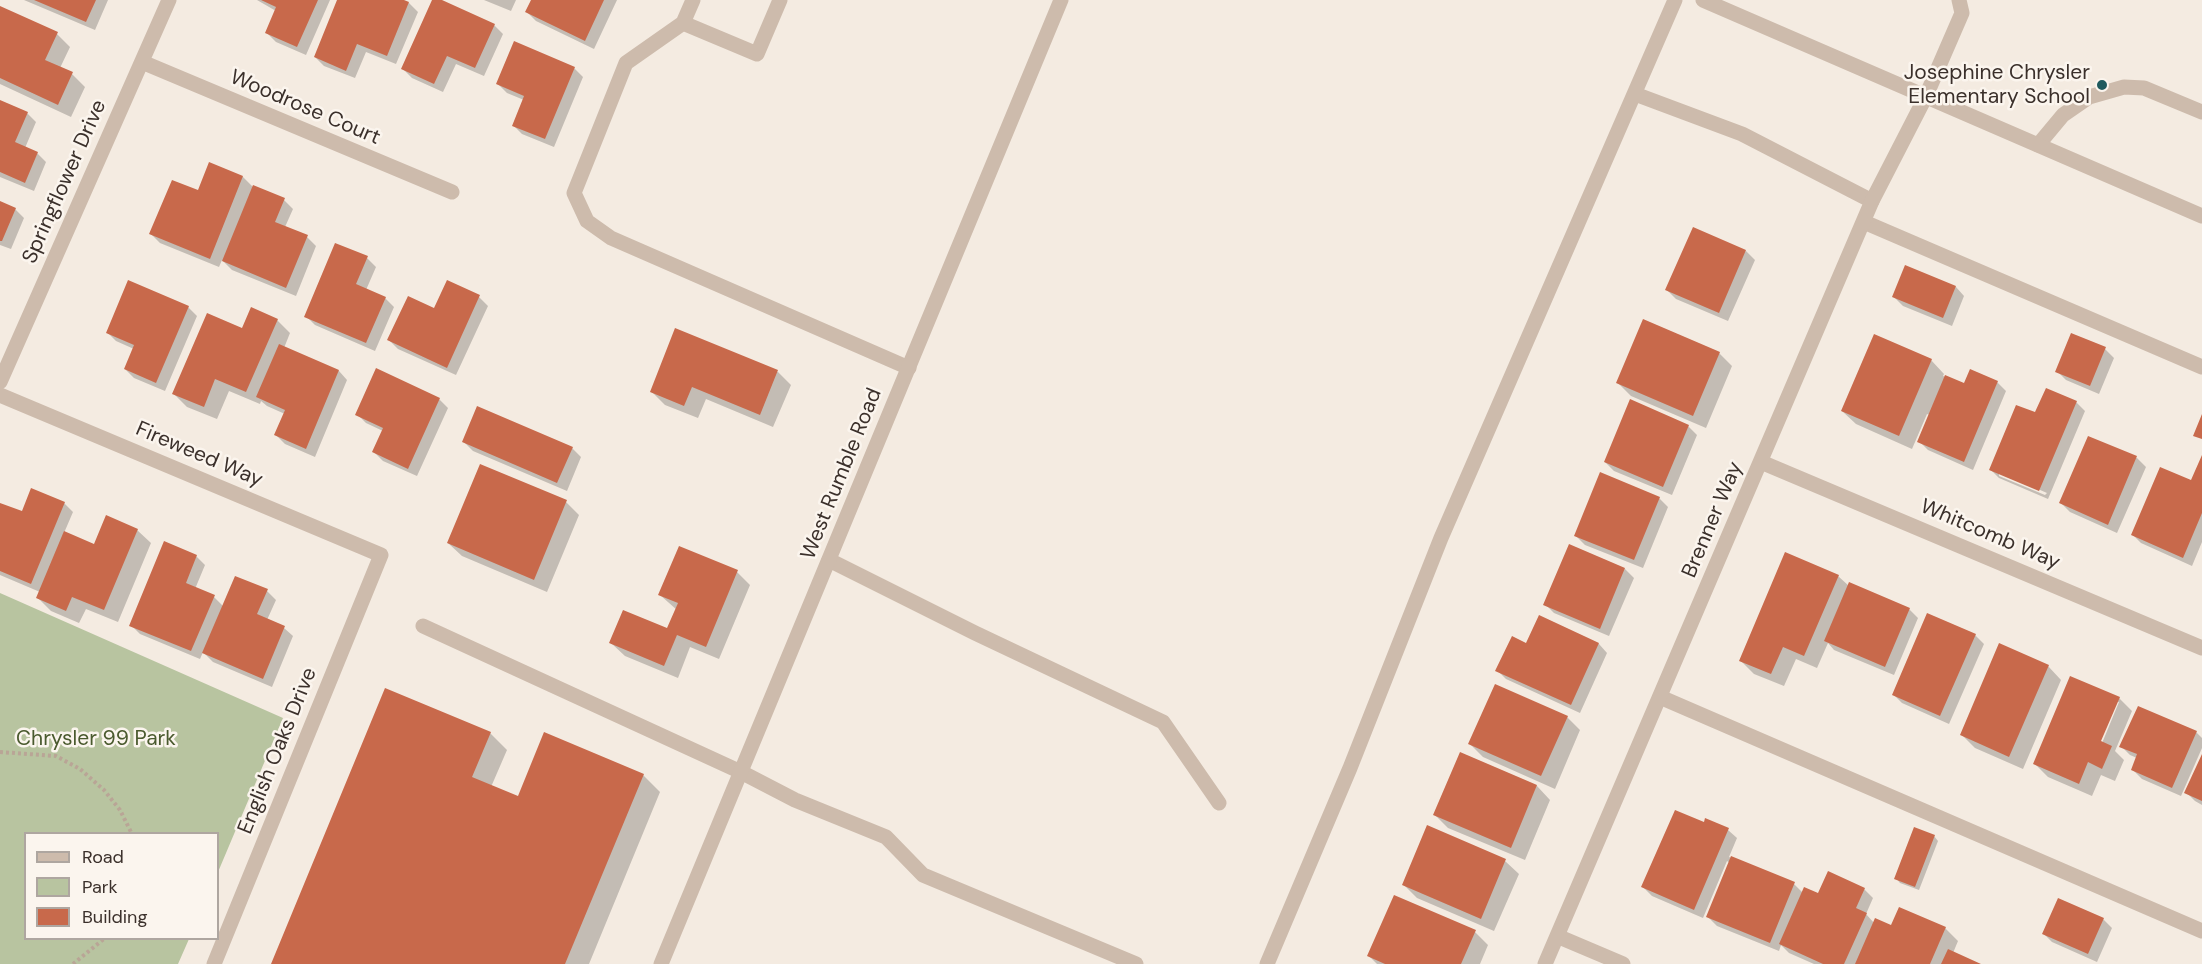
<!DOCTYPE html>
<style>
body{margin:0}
#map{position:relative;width:2202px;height:964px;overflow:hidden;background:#f4ebe1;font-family:"DM Sans",sans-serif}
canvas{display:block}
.legend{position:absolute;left:24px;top:832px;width:195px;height:108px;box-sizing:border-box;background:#fbf5ee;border:2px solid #aea6a0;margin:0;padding:8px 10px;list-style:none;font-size:18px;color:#3b302b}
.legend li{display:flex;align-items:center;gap:12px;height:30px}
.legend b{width:30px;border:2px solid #aea6a0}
</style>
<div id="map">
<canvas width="2202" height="964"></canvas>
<ul class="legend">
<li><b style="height:8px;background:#cdbbac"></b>Road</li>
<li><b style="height:16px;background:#b8c4a0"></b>Park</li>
<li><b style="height:16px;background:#c8694b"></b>Building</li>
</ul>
</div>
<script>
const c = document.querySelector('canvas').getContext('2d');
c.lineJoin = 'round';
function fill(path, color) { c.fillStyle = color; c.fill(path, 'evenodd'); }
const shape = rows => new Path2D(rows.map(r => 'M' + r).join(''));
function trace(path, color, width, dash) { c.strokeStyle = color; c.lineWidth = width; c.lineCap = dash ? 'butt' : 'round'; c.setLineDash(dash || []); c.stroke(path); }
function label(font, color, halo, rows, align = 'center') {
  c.font = font + ' "DM Sans",sans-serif'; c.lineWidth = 5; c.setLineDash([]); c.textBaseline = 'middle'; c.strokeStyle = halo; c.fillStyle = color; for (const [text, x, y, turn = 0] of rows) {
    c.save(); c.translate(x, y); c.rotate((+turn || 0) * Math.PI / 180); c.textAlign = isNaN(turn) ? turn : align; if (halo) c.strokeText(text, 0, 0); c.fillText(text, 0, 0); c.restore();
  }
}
fill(shape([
 [0,593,283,718,218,872,218,834,26,834,26,938,189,939,178,964,0,964]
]), '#b8c4a0');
fill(shape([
 [24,0,108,0,95,30],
 [257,0,330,0,306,55,276,42,267,33,276,11],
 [339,0,400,0,409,3,418,12,396,64,366,52,355,78,324,66,315,57],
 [434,0,439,0,494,25,503,34,484,76,456,64,443,92,412,78,403,69],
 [484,0,516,0,511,11],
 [533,0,617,0,594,49,536,21,527,12],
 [0,8,57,34,70,47,60,68,72,74,85,87,71,117,0,84],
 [574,68,583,77,554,147,522,134,513,125,524,100,507,93,498,84],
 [0,101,27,113,36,122,25,148,37,153,46,162,34,191,0,177],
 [210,164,243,177,254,188,284,200,293,209,285,227,307,237,316,246,296,296,232,270,222,260,219,267,160,243,151,234,199,192],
 [0,203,15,209,24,218,11,249,0,245],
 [1746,251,1755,260,1728,321,1676,299,1667,290],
 [367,258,376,267,366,290,385,298,394,307,375,351,315,325,306,316],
 [1956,287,1964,296,1952,326,1903,306,1894,297],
 [479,297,488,306,456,375,398,349,389,340],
 [188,307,197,316,165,391,134,378,125,369,134,349,116,341,107,332],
 [277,320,290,333,284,348,339,371,347,380,315,457,285,444,276,435,285,414,267,406,261,401,260,404,229,391,217,419,187,407,174,394,243,330],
 [676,330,778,372,791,385,773,427,706,399,698,418,665,405,651,391],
 [2105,349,2114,358,2099,394,2066,380,2057,371],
 [1719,353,1732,366,1706,428,1631,396,1618,383],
 [1931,360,1944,374,1943,376,1965,385,1997,382,2006,391,1973,470,1928,450,1919,441,1930,415,1927,414,1912,449,1856,424,1842,411],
 [439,399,448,408,417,476,383,461,374,452,383,431,366,423,357,414],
 [2076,402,2085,411,2048,499,1999,478,1990,469,2036,414],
 [1999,472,2047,493,2045,495,1999,476],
 [1688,426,1697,435,1672,495,1614,471,1605,462],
 [2089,437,2137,458,2146,467,2117,533,2070,512,2061,503],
 [464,442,572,448,581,457,567,491,473,451],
 [2202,459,2202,542,2192,566,2141,543,2132,534,2192,482],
 [1659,498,1668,507,1643,568,1585,545,1576,536],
 [566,502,579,515,547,592,462,556,448,543],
 [64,503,73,512,64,533,95,546,137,530,151,543,118,622,86,609,79,623,51,611,38,598,40,592,0,575,0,504,22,513],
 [196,556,205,565,195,589,214,597,224,607,267,591,276,600,267,620,284,628,293,636,272,687,213,662,203,652,200,659,140,634,131,625],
 [1625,569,1634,578,1609,636,1554,613,1545,604],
 [737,572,750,585,719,659,690,647,678,678,625,656,611,643,668,630,677,610,660,595],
 [1838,576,1849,586,1909,609,1918,618,1894,675,1834,650,1828,643,1817,668,1796,659,1784,686,1754,674,1741,661],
 [1540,617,1599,644,1607,653,1580,713,1506,679,1497,670,1527,645],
 [1975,635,1984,644,1949,724,1902,703,1893,694],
 [2048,666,2061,680,2023,769,1975,748,1962,735],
 [2119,698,2132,711,2115,751,2124,760,2115,781,2101,775,2092,796,2048,777,2035,764],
 [2116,702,2119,702,2100,748,2097,747],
 [1567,717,1580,730,1555,789,1483,757,1470,744],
 [2196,732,2202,738,2202,748,2181,796,2142,779,2133,770,2137,758,2130,755,2121,746],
 [490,733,507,750,491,787,518,798,643,775,660,792,589,964,273,964],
 [1460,754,1537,786,1550,800,1525,860,1448,828,1435,815],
 [2202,758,2202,805,2195,801,2186,792],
 [1705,824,1728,830,1737,838,1729,857,1794,884,1803,893,1818,895,1864,889,1873,898,1866,914,1874,923,1892,927,1945,928,1958,941,1953,953,1977,964,1814,964,1789,953,1781,945,1779,951,1717,926,1708,917,1730,863,1727,861,1703,918,1652,896,1643,887],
 [1428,827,1505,861,1519,874,1494,931,1417,898,1404,885],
 [1934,836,1938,841,1919,890,1900,883,1896,878],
 [2103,919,2112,928,2097,962,2052,942,2043,933],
 [1475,932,1488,945,1480,964,1377,964,1369,956]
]), '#0003');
fill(shape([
 [34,0,96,0,86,22],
 [261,0,318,0,297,47,265,33,276,7],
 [337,0,404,0,409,2,387,56,357,44,346,71,314,57],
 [432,0,442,0,495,24,475,68,447,56,434,84,401,69],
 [531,0,604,0,585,41,525,12],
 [0,6,58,32,45,60,73,72,58,105,0,78],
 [514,41,575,67,545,139,512,126,524,96,496,84],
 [0,100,28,112,15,142,38,152,25,183,0,172],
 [209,162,243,176,210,259,149,234,172,180,198,190],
 [253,185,285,198,275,222,308,235,286,288,222,261],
 [0,201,16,208,2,241,0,241],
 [1693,227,1746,250,1719,313,1665,290],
 [335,243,368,256,356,284,386,297,366,343,304,317],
 [1905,265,1956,286,1943,318,1892,297],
 [128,280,189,306,156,383,124,369,134,345,106,333],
 [447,280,480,295,447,368,387,340,408,296,434,308],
 [251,307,278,319,246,392,215,379,204,407,172,394,207,313,242,328],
 [1643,319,1720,352,1693,416,1616,383],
 [675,328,778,370,760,415,692,387,684,406,650,392],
 [2071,333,2106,347,2090,386,2055,372],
 [1874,334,1932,359,1899,436,1841,411],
 [279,344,339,370,306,449,274,435,285,410,256,397],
 [376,368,440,398,408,469,372,452,383,428,355,415],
 [1970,369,1998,381,1964,462,1917,442,1945,375,1964,383],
 [2046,388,2077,401,2039,491,1989,470,2016,405,2035,412],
 [1630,399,1689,425,1663,487,1604,462],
 [477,406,573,447,557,483,462,442],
 [2202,414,2202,439,2193,436],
 [2088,436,2137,456,2108,525,2059,503],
 [2202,455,2202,513,2183,558,2131,535,2160,467,2191,480],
 [480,464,567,500,534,580,447,543],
 [1600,472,1660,497,1634,560,1574,536],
 [31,488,65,502,31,584,0,571,0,503,22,511],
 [106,515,138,529,104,610,72,597,66,611,36,598,64,531,94,544],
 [164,541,197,555,186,583,215,595,191,651,129,626],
 [1569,544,1625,568,1600,629,1543,605],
 [679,546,738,570,706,647,677,635,664,666,609,643,623,610,667,628,678,603,658,595],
 [1785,552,1839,575,1804,656,1783,647,1771,674,1739,661],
 [235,576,268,589,257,614,285,626,263,679,202,653],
 [1849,582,1910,608,1885,667,1824,641],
 [1927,613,1976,634,1940,716,1892,695],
 [1539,615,1599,643,1571,705,1495,671,1512,636,1526,643],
 [1999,643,2049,665,2009,757,1960,735],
 [2070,676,2120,697,2101,741,2112,746,2102,769,2088,762,2079,784,2033,764],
 [1495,684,1568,716,1541,776,1468,744],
 [385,688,491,732,472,777,518,796,544,732,644,774,565,964,271,964],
 [2138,706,2197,731,2172,788,2131,770,2137,754,2119,747],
 [1460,752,1537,785,1511,848,1433,815],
 [2202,754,2202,801,2184,793],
 [1675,810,1704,822,1705,818,1729,828,1694,910,1641,887],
 [1427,825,1506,859,1481,919,1402,885],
 [1914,827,1935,835,1915,887,1894,879],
 [1731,856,1795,882,1770,943,1706,917],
 [1828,871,1865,888,1856,908,1867,913,1844,964,1823,964,1779,944,1804,887,1818,893],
 [1394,895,1476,930,1461,964,1385,964,1367,956],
 [2058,898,2104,918,2088,954,2042,934],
 [1899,907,1946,927,1930,964,1855,964,1875,918,1891,925],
 [1948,949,1981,964,1941,964]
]), '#c8694b');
trace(shape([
 [0,752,56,756,80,769,104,790,120,810,132,834],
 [73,964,105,938]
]), '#b9a596', 4, [3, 3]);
trace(shape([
 [693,0,683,23,626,63,574,193,587,221,611,238,909,368],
 [683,23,757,54,780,0],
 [1635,94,1742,134,1872,201],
 [1926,96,1962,13,1959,0],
 [2038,145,2063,115,2089,97,2124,87,2144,88,2202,112],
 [1864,222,2202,367],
 [829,560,975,633,1163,722,1219,803],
 [423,626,741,772,795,800,886,837,923,875,1136,964],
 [1660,697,2202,931],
 [1267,964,1350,768,1441,538,1675,0]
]), '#cdbbac', 15);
trace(shape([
 [142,62,452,192],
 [0,382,169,0],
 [0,395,381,555,214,964],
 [1761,462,2202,648],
 [1557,936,1623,964],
 [1545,964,1872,201,1926,96]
]), '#cdbbac', 15);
trace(shape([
 [1703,0,2202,216],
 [661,964,1061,0]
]), '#cdbbac', 15);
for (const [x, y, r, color] of [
 [2102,85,6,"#1f5a5e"]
]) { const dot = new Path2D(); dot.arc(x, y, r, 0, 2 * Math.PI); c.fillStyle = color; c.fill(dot); trace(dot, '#fbf5ee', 2); }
label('21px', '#3b302b', '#fbf5ee', [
 ["Josephine Chrysler",2090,73],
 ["Elementary School",2090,97]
], 'right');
label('21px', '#3b302b', '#fbf5ee', [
 ["Woodrose Court",305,108,23],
 ["Springflower Drive",65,182,-66],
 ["Fireweed Way",199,455,23],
 ["West Rumble Road",842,474,-68],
 ["Brenner Way",1713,520,-67],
 ["Whitcomb Way",1990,535,23],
 ["English Oaks Drive",278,751,-68]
]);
label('21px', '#4a5a2e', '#fbf5ee', [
 ["Chrysler 99 Park",96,739]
]);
</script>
